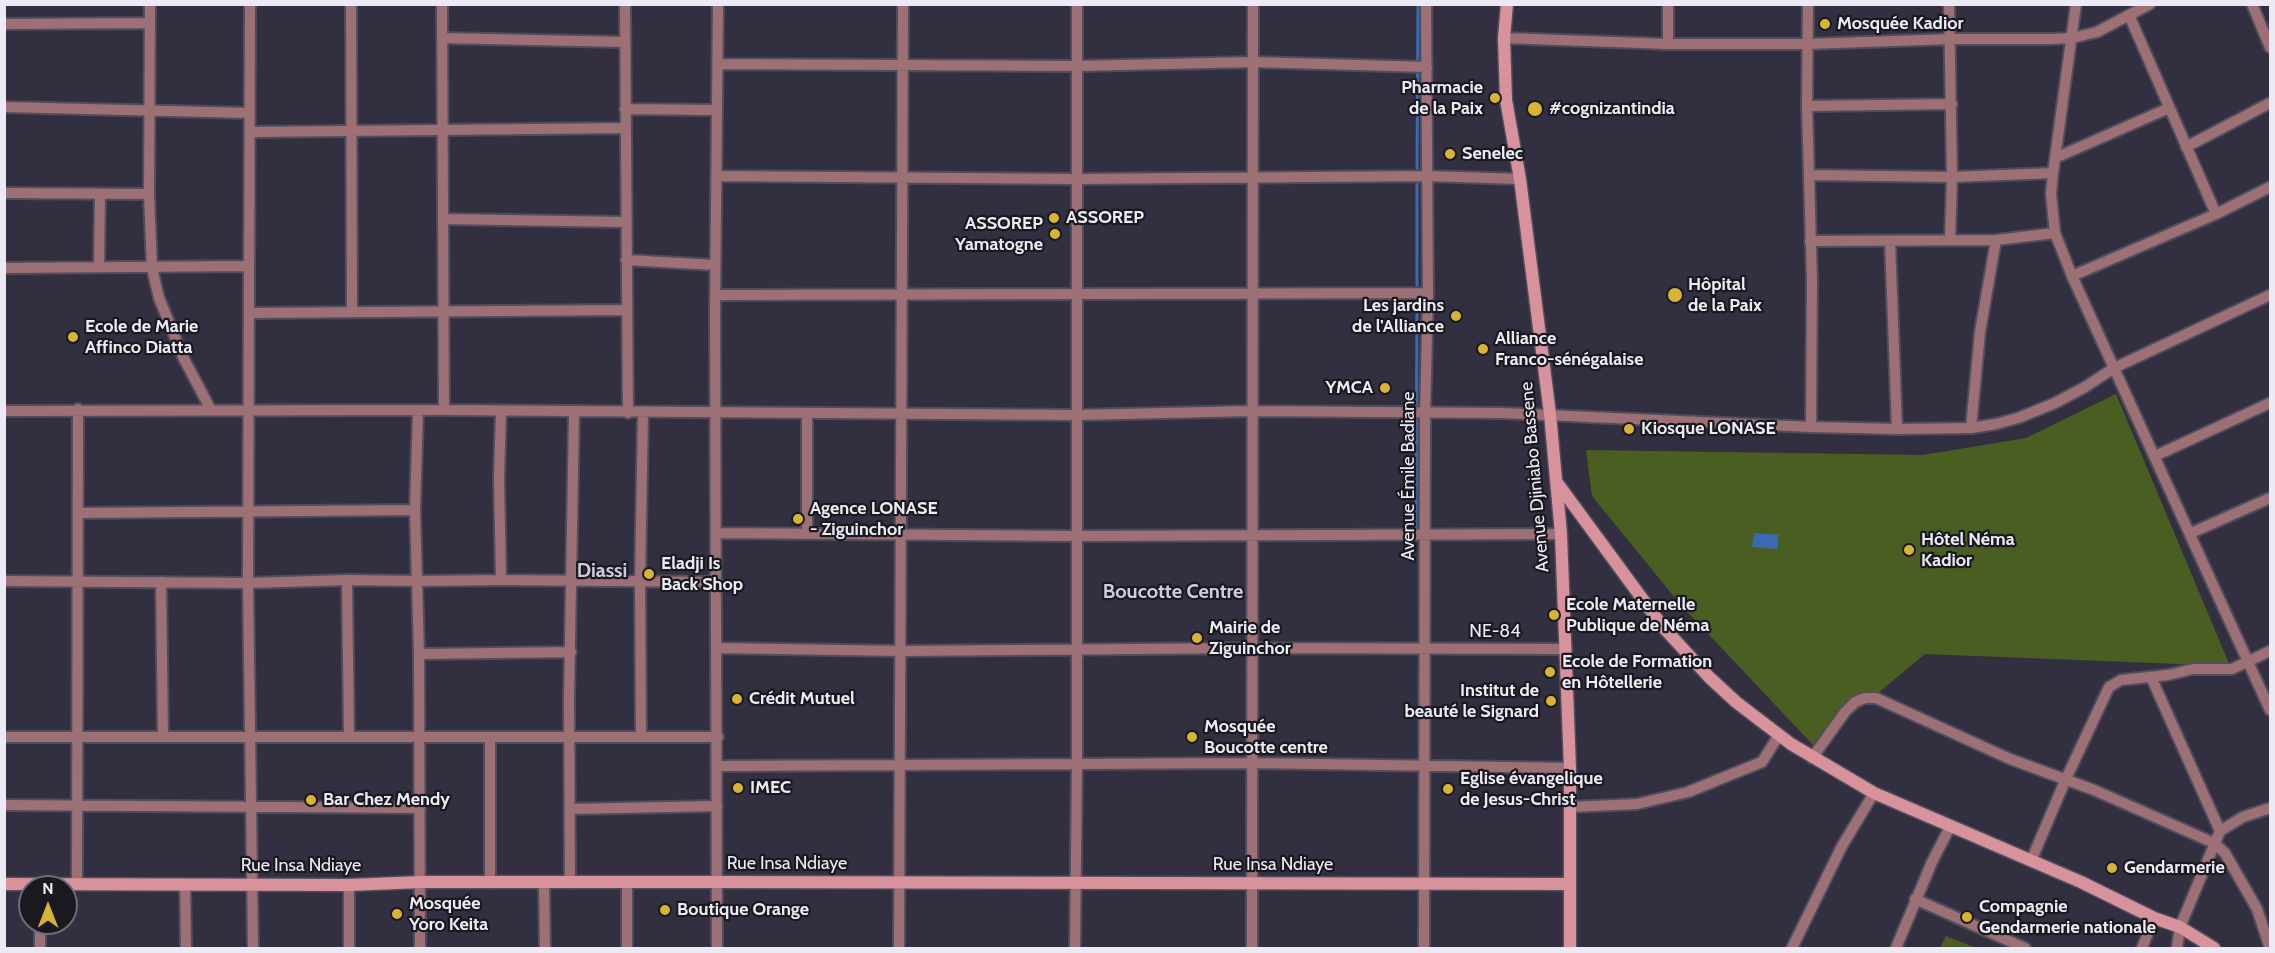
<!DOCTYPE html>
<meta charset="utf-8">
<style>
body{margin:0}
#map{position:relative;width:2275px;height:953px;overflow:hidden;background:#323040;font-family:Cabin,sans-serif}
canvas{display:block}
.frame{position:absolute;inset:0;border:6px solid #ecebf5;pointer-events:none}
.north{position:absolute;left:18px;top:875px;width:60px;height:60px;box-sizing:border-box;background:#1a1920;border:2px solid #6e6d75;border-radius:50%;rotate:0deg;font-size:16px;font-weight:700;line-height:24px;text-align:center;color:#ecebf5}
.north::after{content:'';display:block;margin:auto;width:21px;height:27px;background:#d8b434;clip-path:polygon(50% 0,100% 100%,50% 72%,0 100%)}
</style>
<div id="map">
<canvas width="2275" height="953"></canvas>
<div class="frame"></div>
<div class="north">N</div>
</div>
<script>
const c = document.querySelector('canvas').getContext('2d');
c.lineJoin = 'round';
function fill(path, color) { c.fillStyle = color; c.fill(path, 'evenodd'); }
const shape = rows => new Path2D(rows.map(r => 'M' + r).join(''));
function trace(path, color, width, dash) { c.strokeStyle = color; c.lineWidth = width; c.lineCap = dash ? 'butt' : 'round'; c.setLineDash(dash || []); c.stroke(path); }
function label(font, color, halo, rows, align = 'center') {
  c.font = font + ' Cabin,sans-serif'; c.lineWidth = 4.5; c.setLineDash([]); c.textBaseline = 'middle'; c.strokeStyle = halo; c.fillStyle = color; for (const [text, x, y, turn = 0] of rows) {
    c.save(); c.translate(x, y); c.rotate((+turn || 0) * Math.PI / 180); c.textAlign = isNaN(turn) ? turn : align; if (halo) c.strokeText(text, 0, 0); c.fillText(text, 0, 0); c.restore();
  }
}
fill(shape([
 [2116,394,2230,666,1925,654,1814,746,1680,604,1592,496,1586,450,1923,455,2026,438],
 [1946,936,1976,948,1940,948]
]), '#4b5e21');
fill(shape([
 [1754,533,1779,535,1777,549,1752,547]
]), '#3a6ab2');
trace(shape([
 [1417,173,1418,4],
 [1417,179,1417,290],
 [1416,529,1417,296]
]), '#3a6ab2', 3);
const street = shape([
 [150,4,149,194,152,268,159,298,184,359,211,410],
 [250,4,248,583,253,948],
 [351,4,352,312],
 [442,4,444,410],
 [625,4,628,413],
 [1668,4,1668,44],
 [1808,4,1807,106,1812,281,1811,427],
 [1949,4,1952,177,1950,240],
 [2076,4,2053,173,2051,194,2055,233,2072,276,2270,710],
 [2252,4,2270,47],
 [2129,15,2216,214],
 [4,24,150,23],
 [442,38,625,42],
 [1504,38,1668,44,1808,44,1951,39,2050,39,2072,38,2097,32,2150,4],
 [717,64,1077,66,1253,62,1427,67],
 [1807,106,1952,104],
 [4,107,250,113],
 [625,109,716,110],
 [250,132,625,128],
 [2186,147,2270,103],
 [2055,158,2169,108],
 [1809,175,1952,177,2053,173],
 [716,176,1077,179,1427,176,1520,179],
 [4,193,149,194],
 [444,219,625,222],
 [1810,241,1996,240,2055,233],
 [1890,241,1897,429],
 [626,260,715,265],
 [99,267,100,195],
 [4,268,249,266],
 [2072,276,2216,214,2270,187],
 [715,295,1428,293],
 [249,313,626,310],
 [4,411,444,410,1078,415,1251,411,1502,413,1811,427,1897,429,1971,428,1996,424,2018,418,2055,403,2085,387,2114,368,2270,295],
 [418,411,415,510,419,654,420,948],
 [501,411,499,478,501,580],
 [1971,428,1980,332,1996,240],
 [2155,456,2270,403],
 [78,513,415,510],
 [717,533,1076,536,1561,534],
 [807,533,807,413],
 [2191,533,2270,498],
 [347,580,349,736],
 [4,581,248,583,347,580,418,581,501,580,717,582],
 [161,582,163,737],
 [717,648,901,651,1251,648,1566,649],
 [419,654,571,652],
 [2151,677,2220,831],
 [641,736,640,581,643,413],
 [4,737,718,737],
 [490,738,490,883],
 [1812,758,1845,712,1855,702,1865,698,1876,698,2010,759,2094,790,2214,843,2225,853,2257,909,2270,948],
 [717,766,1252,763,1570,768],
 [4,805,420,808],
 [1570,807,1637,804,1688,792,1762,762,1779,735],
 [570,809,717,806],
 [2031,861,2065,781,2109,687,2121,680,2168,675,2193,669,2232,669,2270,651],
 [570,883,569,698,574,413],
 [627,883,627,948],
 [77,884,78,409],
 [185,884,186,948],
 [544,884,545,948],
 [349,885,349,948],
 [1915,899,2025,948],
 [40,948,40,923],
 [717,948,715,312,718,4],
 [899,948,903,4],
 [1075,948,1077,763,1077,4],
 [1252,948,1253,4],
 [1424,948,1425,413,1428,293,1426,4],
 [1792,948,1842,846,1874,793],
 [1896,948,1932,862,1950,827],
 [2142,948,2154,918],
 [2177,948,2180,927,2220,831,2243,817,2270,808]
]);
const secondary = shape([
 [1507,4,1504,38,1506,100,1520,179,1550,414,1561,534,1570,768,1570,948],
 [1558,484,1663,627,1709,677,1736,702,1791,744,1874,793,2081,882,2154,918,2180,927,2214,948],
 [4,884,349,885,421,882,717,882,1570,884]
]);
trace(street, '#504e5d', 14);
trace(secondary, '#504e5d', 15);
trace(street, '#9d7075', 10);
trace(secondary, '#d8929b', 12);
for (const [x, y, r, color] of [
 [1825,24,6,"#d8b434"],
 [1495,98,6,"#d8b434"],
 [1535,109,8,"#d8b434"],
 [1450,154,6,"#d8b434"],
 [1054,218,6,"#d8b434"],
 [1055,234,6,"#d8b434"],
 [1675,295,8,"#d8b434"],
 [1456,316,6,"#d8b434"],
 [73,337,6,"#d8b434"],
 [1483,349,6,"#d8b434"],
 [1385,388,6,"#d8b434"],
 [1629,429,6,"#d8b434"],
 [798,519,6,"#d8b434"],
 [1909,550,6,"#d8b434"],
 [649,574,6,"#d8b434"],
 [1554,615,6,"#d8b434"],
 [1197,638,6,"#d8b434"],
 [1550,672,6,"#d8b434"],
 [737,699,6,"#d8b434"],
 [1551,701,6,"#d8b434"],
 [1192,737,6,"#d8b434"],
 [738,788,6,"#d8b434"],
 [1448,789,6,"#d8b434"],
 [311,800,6,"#d8b434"],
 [2112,868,6,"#d8b434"],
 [665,910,6,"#d8b434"],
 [397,914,6,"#d8b434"],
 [1967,917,6,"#d8b434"]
]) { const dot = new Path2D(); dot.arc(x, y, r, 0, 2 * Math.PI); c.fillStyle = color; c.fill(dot); trace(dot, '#1a1920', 2); }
label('bold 18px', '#ecebf5', '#1a1920', [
 ["Mosquée Kadior",1837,24],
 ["Pharmacie",1483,88,"right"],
 ["de la Paix",1483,109,"right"],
 ["#cognizantindia",1549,109],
 ["Senelec",1462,154],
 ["ASSOREP",1066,218],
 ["ASSOREP",1043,224,"right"],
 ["Yamatogne",1043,245,"right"],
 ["Hôpital",1688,285],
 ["de la Paix",1688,306],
 ["Les jardins",1444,306,"right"],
 ["de l'Alliance",1444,327,"right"],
 ["Ecole de Marie",85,327],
 ["Affinco Diatta",85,348],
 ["Alliance",1495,339],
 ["Franco-sénégalaise",1495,360],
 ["YMCA",1373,388,"right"],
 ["Kiosque LONASE",1641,429],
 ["Agence LONASE",810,509],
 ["- Ziguinchor",810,530],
 ["Hôtel Néma",1921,540],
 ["Kadior",1921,561],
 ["Eladji Is",661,564],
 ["Back Shop",661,585],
 ["Ecole Maternelle",1566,605],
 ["Publique de Néma",1566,626],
 ["Mairie de",1209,628],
 ["Ziguinchor",1209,649],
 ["Ecole de Formation",1562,662],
 ["en Hôtellerie",1562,683],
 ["Institut de",1539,691,"right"],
 ["beauté le Signard",1539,712,"right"],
 ["Crédit Mutuel",749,699],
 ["Mosquée",1204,727],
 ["Boucotte centre",1204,748],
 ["Eglise évangelique",1460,779],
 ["de Jesus-Christ",1460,800],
 ["IMEC",750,788],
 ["Bar Chez Mendy",323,800],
 ["Gendarmerie",2124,868],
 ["Mosquée",409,904],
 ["Yoro Keita",409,925],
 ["Compagnie",1979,907],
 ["Gendarmerie nationale",1979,928],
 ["Boutique Orange",677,910]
], 'left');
label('18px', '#ecebf5', '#1a1920', [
 ["Avenue Émile Badiane",1409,476,-90],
 ["Avenue Djiniabo Bassene",1535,477,-95],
 ["NE-84",1495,632],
 ["Rue Insa Ndiaye",787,864],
 ["Rue Insa Ndiaye",1273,865],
 ["Rue Insa Ndiaye",301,866]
]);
label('bold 20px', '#cdcbde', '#1a1920', [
 ["Diassi",602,571],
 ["Boucotte Centre",1173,592]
]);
</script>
